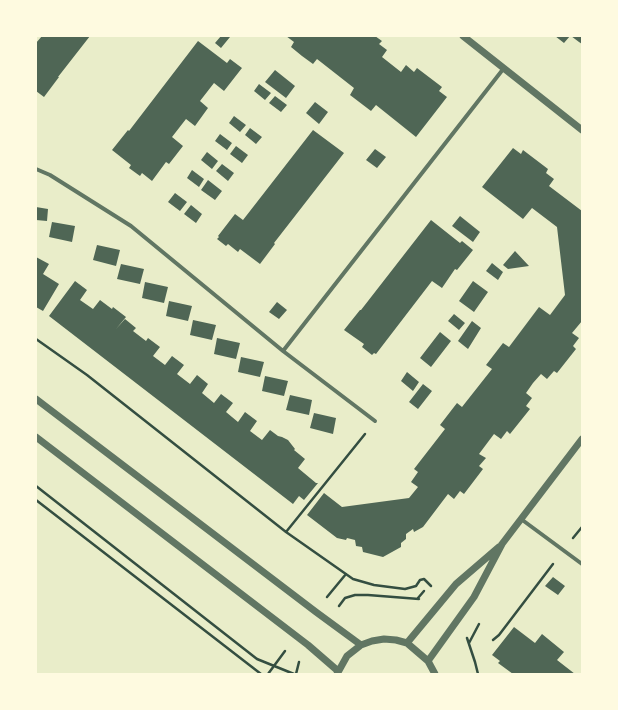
<!DOCTYPE html>
<style>
body{margin:0}
#map{position:relative;width:618px;height:710px;overflow:hidden;background:#e9edc9;font-family:Lora,serif}
canvas{display:block}
.frame{position:absolute;inset:0;border:37px solid #fefae0;pointer-events:none}
</style>
<div id="map">
<canvas width="618" height="710"></canvas>
<div class="frame"></div>
</div>
<script>
const c = document.querySelector('canvas').getContext('2d');
c.lineJoin = 'round';
function fill(path, color) { c.fillStyle = color; c.fill(path, 'evenodd'); }
const shape = rows => new Path2D(rows.map(r => 'M' + r).join(''));
function trace(path, color, width, dash) { c.strokeStyle = color; c.lineWidth = width; c.lineCap = dash ? 'butt' : 'round'; c.setLineDash(dash || []); c.stroke(path); }
fill(shape([
 [42,36,90,36,58,77,59,77,44,97,36,91,36,43],
 [221,36,230,37,221,48,215,43],
 [286,36,375,36,382,41,379,44,387,50,382,57,401,72,406,65,414,72,417,68,442,87,439,91,447,97,416,137,376,105,371,111,350,95,354,88,317,59,313,64,302,56,291,47,294,42],
 [555,36,570,36,564,43],
 [571,36,582,36,582,44,579,42],
 [198,41,227,63,230,59,242,68,224,91,214,83,200,101,208,108,195,126,186,119,172,137,183,146,169,164,166,162,152,181,142,173,140,176,129,168,131,165,112,150,128,130,129,131],
 [275,70,295,86,286,98,265,82],
 [259,84,271,93,265,100,254,91],
 [275,96,287,105,281,112,269,103],
 [315,102,328,112,319,124,306,113],
 [234,116,246,125,240,132,229,123],
 [250,128,262,137,256,144,245,135],
 [313,130,344,153,274,243,275,244,260,264,240,249,238,252,228,244,226,246,217,239,219,237,218,236,235,214,243,220],
 [220,134,232,143,227,150,215,141],
 [236,146,248,155,242,163,230,154],
 [513,148,521,154,523,150,548,169,546,173,554,179,549,186,582,211,582,321,572,333,579,338,573,346,576,349,557,373,554,371,547,379,541,374,533,383,526,393,532,398,526,406,530,409,510,434,507,431,501,439,494,434,479,454,486,458,479,466,483,469,464,494,460,491,454,499,448,494,423,527,414,532,413,529,406,534,406,539,401,543,401,547,383,557,363,552,362,547,356,546,355,540,347,538,346,540,337,538,307,515,324,493,342,507,409,498,418,487,411,482,418,472,414,469,445,429,440,425,457,403,462,407,492,369,486,365,503,343,509,347,539,307,550,315,565,295,557,227,532,208,523,219,482,187],
 [375,149,386,157,377,168,366,160],
 [207,152,218,161,212,169,201,160],
 [222,164,234,173,228,181,216,171],
 [192,170,204,179,199,187,187,178],
 [208,180,222,191,215,200,201,190],
 [175,193,187,202,180,211,168,202],
 [191,205,202,214,196,223,184,214],
 [36,207,48,209,47,221,36,220],
 [460,216,480,232,473,242,452,226],
 [431,220,460,243,462,241,473,250,457,270,455,269,442,288,432,281,376,354,374,353,372,355,362,347,364,344,344,330,360,310,361,310],
 [52,222,75,226,72,242,49,237],
 [97,245,120,250,116,266,93,260],
 [515,251,529,266,508,269,503,265],
 [36,257,49,264,43,274,59,284,43,311,36,307],
 [492,263,503,272,498,280,486,271],
 [121,264,144,269,140,284,117,279],
 [75,281,87,290,80,300,93,309,100,300,112,309,113,307,126,317,116,329,125,319,136,328,133,331,146,341,148,338,160,347,153,356,165,365,172,356,184,365,177,374,190,384,197,375,208,384,202,393,214,403,221,394,233,403,226,412,238,422,245,412,257,421,250,431,262,440,270,430,278,436,282,437,288,440,295,449,294,450,305,459,298,468,316,483,318,483,304,500,299,496,293,504,49,316],
 [473,281,488,292,474,312,459,301],
 [145,282,168,287,164,303,142,298],
 [169,301,192,306,188,321,166,316],
 [277,302,287,310,279,319,269,312],
 [454,314,465,323,459,330,448,321],
 [193,320,216,325,212,340,190,335],
 [472,321,481,328,468,349,458,341],
 [440,332,451,341,431,367,420,358],
 [217,338,240,343,236,359,214,354],
 [241,357,264,362,260,377,238,372],
 [407,372,419,382,413,391,401,381],
 [265,376,288,381,284,396,262,391],
 [423,384,432,391,418,409,409,402],
 [290,395,312,400,309,415,286,410],
 [314,413,336,418,333,434,310,428],
 [553,577,565,586,558,595,545,586],
 [514,627,535,643,542,634,564,652,557,660,575,674,513,674,498,663,500,661,492,655]
]), '#4f6655');
trace(shape([
 [36,339,87,375,286,532,353,579,374,585,405,589,416,586,420,580,424,579,431,586],
 [36,486,257,659,294,674],
 [36,500,261,674],
 [286,532,365,434],
 [573,538,582,527],
 [327,597,346,574],
 [418,598,424,591],
 [339,606,345,598,355,595,368,595,419,599],
 [467,638,475,662,478,674],
 [493,640,499,635,553,564],
 [469,643,479,624],
 [268,674,285,651],
 [296,674,299,662]
]), '#344e41', 2.5);
trace(shape([
 [36,169,50,175,131,226,283,351,504,68],
 [283,351,375,421],
 [521,519,582,564]
]), '#617663', 4);
trace(shape([
 [463,36,582,130],
 [36,399,316,612,361,645],
 [36,437,308,645,338,671],
 [407,643,456,584,499,547],
 [428,661,474,597,502,544,582,439],
 [337,674,347,656,361,645,372,641,384,639,396,640,407,643,428,661,435,674]
]), '#617663', 7);
</script>
